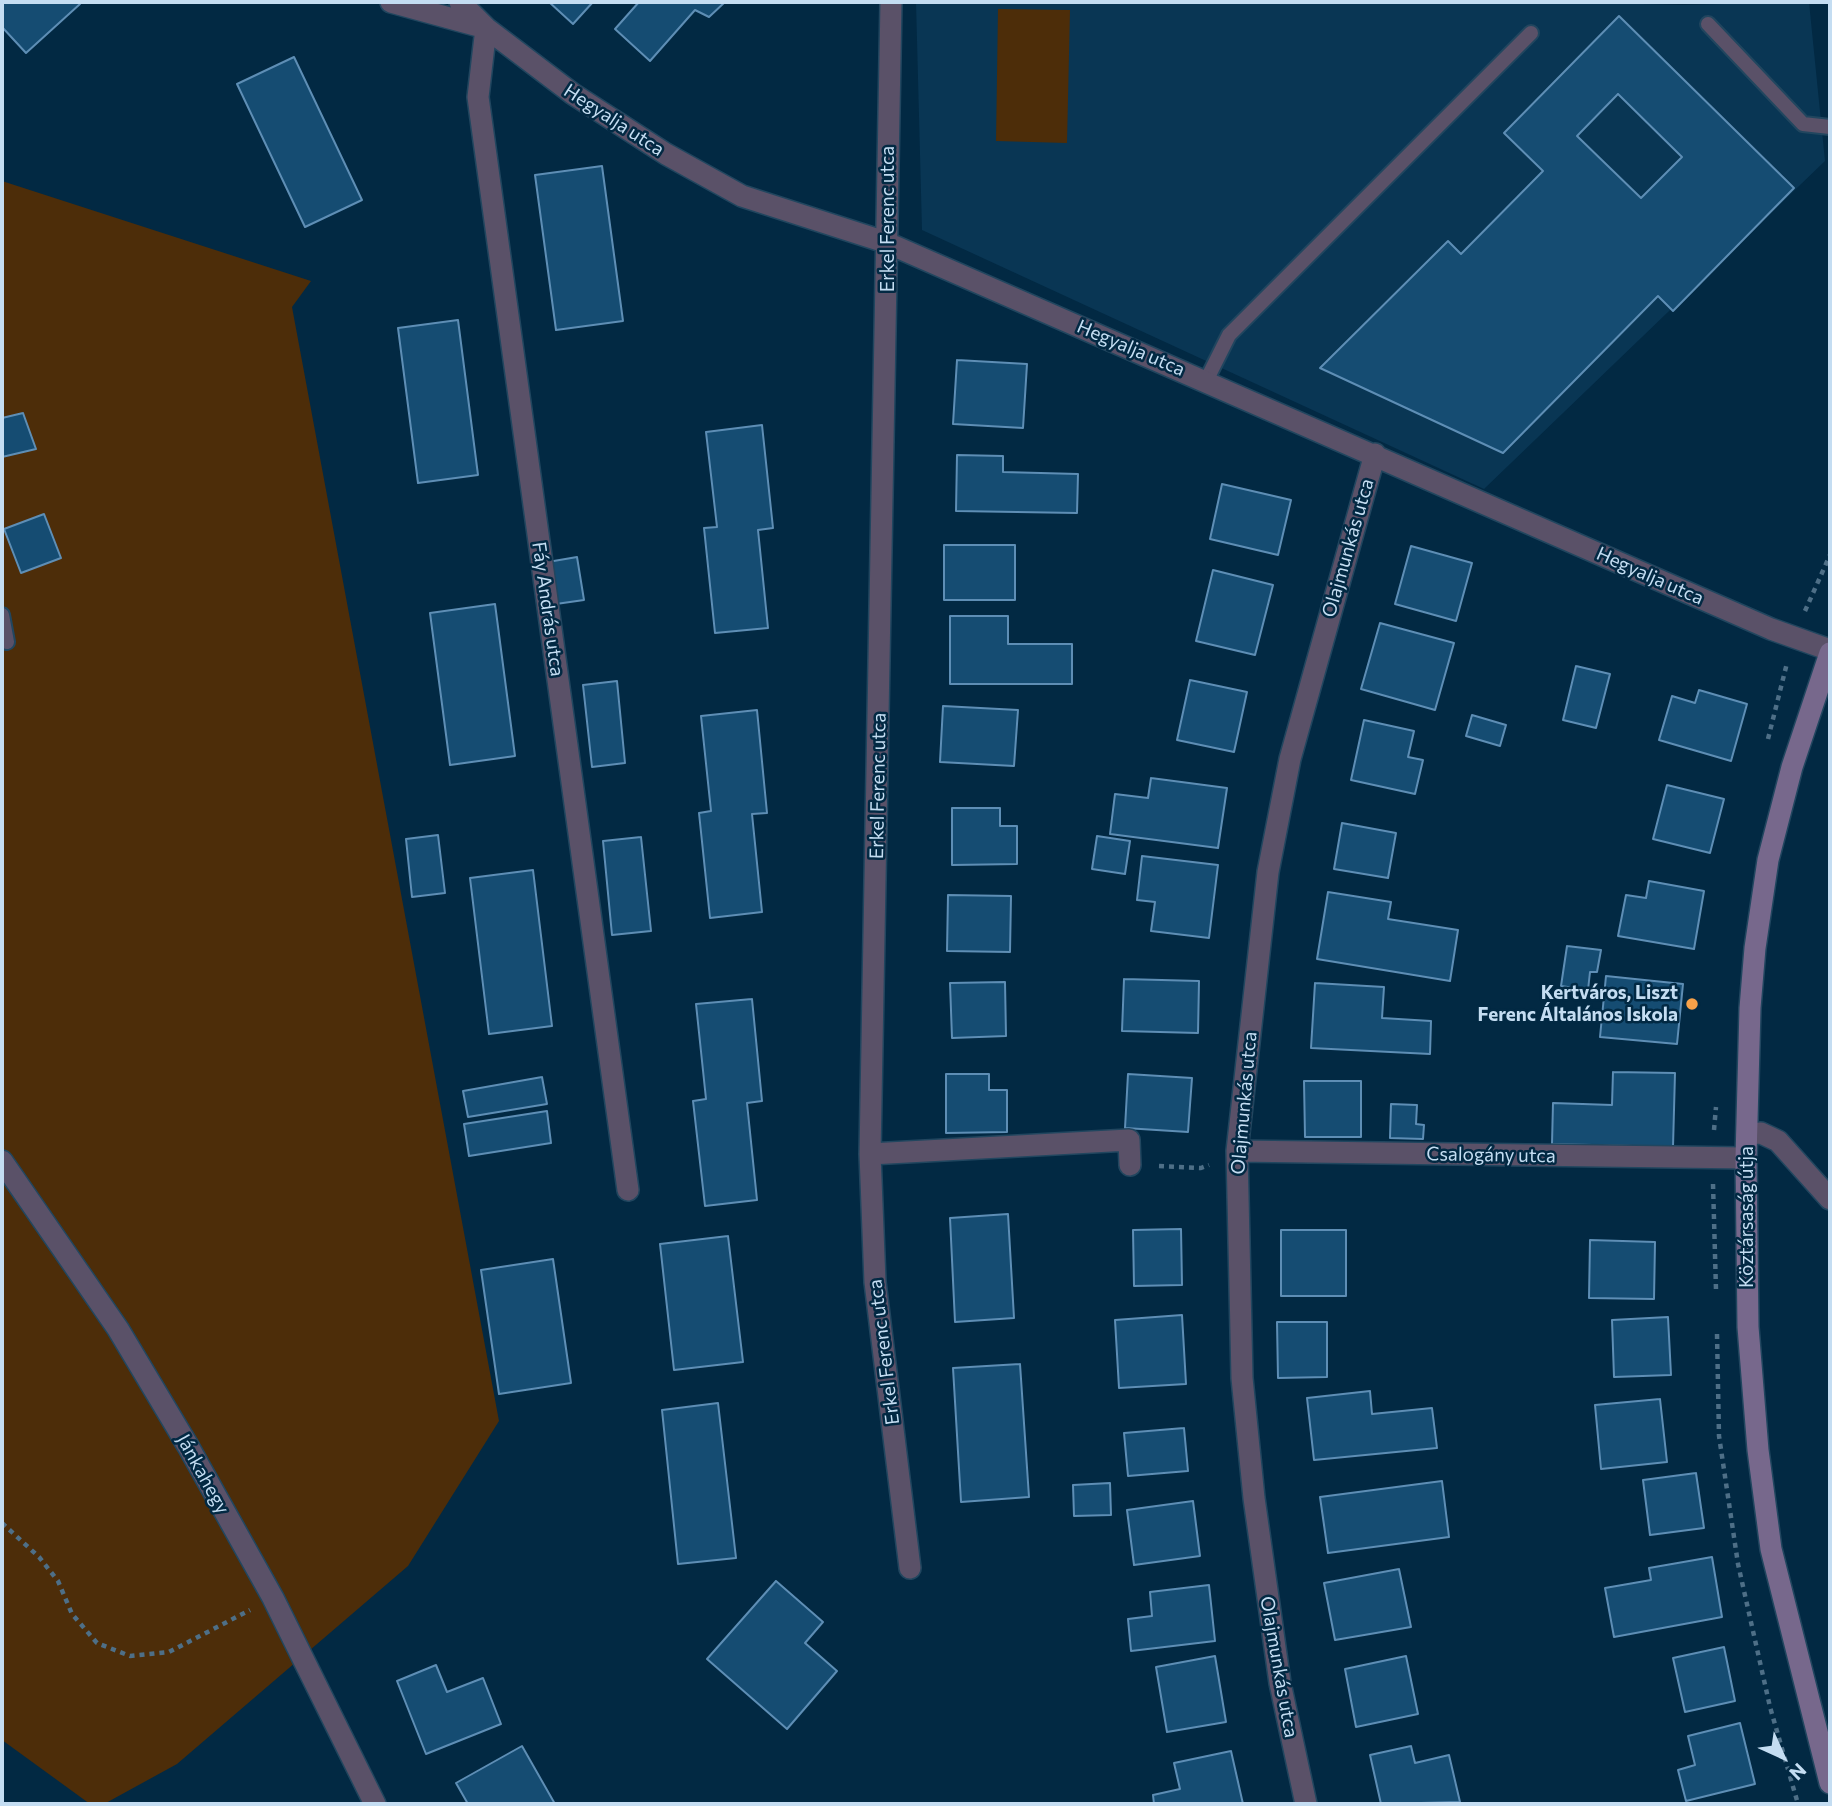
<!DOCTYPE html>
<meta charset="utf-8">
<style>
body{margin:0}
#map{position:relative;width:1832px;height:1806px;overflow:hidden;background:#022943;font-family:Commissioner,sans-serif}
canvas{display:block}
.frame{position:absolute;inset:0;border:4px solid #c4ddf2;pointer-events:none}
.north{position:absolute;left:1748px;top:1722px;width:70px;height:70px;-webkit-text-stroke:5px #022943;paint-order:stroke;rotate:135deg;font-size:19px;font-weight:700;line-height:28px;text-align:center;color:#c4ddf2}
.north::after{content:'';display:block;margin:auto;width:24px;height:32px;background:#c4ddf2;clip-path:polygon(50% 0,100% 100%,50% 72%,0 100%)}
</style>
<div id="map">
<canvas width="1832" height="1806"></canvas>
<div class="frame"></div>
<div class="north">N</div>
</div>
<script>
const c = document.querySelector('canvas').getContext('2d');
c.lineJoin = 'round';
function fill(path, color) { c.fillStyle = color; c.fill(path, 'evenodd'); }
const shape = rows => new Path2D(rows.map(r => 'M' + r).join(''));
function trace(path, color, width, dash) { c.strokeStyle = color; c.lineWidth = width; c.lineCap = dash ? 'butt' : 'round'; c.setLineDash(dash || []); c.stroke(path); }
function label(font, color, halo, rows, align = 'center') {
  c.font = font + ' Commissioner,sans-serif'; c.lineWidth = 5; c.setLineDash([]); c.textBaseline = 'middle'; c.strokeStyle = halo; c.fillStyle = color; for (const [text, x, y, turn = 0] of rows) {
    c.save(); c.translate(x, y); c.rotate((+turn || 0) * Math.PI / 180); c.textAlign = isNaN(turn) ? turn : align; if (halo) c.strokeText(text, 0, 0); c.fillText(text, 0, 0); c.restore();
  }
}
fill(shape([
 [916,2,1567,2,1681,5,1809,2,1825,161,1484,489,922,230]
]), '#093654');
fill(shape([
 [998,9,1070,10,1067,143,996,141],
 [2,181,311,281,292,307,499,1421,408,1566,177,1764,104,1804,90,1804,2,1740]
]), '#4d2d09');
const building = shape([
 [2,2,79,2,80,4,26,53,2,27,2,2],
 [549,2,593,2,573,24,549,2],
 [639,2,725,2,709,17,695,10,650,61,615,29,639,2],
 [1619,16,1794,188,1673,311,1658,296,1503,453,1320,368,1448,241,1461,254,1543,171,1504,133,1619,16],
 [1618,94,1682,157,1641,198,1577,136,1618,94],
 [294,57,362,200,305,227,237,84,294,57],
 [602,166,623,321,556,330,535,175,602,166],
 [458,320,478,475,418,483,398,328,458,320],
 [957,360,1027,364,1023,428,953,424,957,360],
 [23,413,36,449,2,457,2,418,23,413],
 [762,425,773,528,758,530,768,628,715,633,704,528,717,527,706,432,762,425],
 [957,455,1003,456,1003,472,1078,474,1077,513,956,511,957,455],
 [1222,484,1291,500,1278,555,1210,539,1222,484],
 [44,514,61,558,21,573,4,529,44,514],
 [944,545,1015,545,1015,600,944,600,944,545],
 [1411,546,1472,563,1456,621,1395,604,1411,546],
 [577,557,584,600,549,605,542,563,577,557],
 [1213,570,1273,585,1255,655,1196,641,1213,570],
 [495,604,515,756,450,765,430,613,495,604],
 [950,616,1008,616,1008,644,1072,644,1072,684,950,684,950,616],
 [1380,623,1454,643,1435,710,1361,689,1380,623],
 [1576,666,1610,674,1596,728,1563,720,1576,666],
 [1190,680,1247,692,1234,752,1177,740,1190,680],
 [617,681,625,763,592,767,583,685,617,681],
 [1699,690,1747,704,1731,761,1659,740,1672,696,1695,703,1699,690],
 [943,706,1018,710,1014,766,940,762,943,706],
 [757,710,767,813,752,814,762,912,710,918,699,813,711,811,701,716,757,710],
 [1472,715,1506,725,1500,746,1466,736,1472,715],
 [1364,720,1414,731,1408,757,1423,760,1415,794,1351,780,1364,720],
 [1151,778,1227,788,1218,848,1110,834,1115,794,1148,798,1151,778],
 [1667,785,1724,799,1710,853,1653,839,1667,785],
 [952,808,1000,808,1000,826,1017,826,1017,864,952,865,952,808],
 [1342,823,1396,833,1388,878,1334,869,1342,823],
 [438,835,445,893,412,897,406,839,438,835],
 [1097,836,1130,841,1125,874,1092,869,1097,836],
 [641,837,651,931,612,935,603,841,641,837],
 [1142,856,1218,865,1209,938,1151,931,1155,902,1137,900,1142,856],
 [533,870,552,1026,489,1034,470,878,533,870],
 [1649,881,1704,891,1694,949,1618,936,1626,895,1646,898,1649,881],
 [1328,892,1391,902,1388,919,1458,930,1450,981,1317,959,1328,892],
 [948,895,1011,896,1010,952,947,951,948,895],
 [1567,946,1601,950,1597,972,1590,972,1588,990,1561,986,1567,946],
 [1606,976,1683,984,1677,1044,1600,1037,1606,976],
 [1124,979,1199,981,1198,1033,1122,1031,1124,979],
 [1005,982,1006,1036,952,1038,950,983,1005,982],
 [1315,983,1384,987,1382,1018,1431,1021,1430,1054,1311,1048,1315,983],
 [752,999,762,1101,747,1103,757,1200,705,1206,693,1101,706,1099,696,1004,752,999],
 [1613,1072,1675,1073,1673,1147,1552,1144,1553,1103,1612,1105,1613,1072],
 [946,1074,989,1074,989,1090,1007,1090,1007,1132,946,1133,946,1074],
 [1128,1074,1192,1078,1188,1132,1125,1128,1128,1074],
 [542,1077,547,1104,468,1117,463,1091,542,1077],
 [1304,1081,1361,1081,1361,1137,1305,1137,1304,1081],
 [1391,1104,1417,1105,1416,1124,1424,1125,1423,1139,1390,1138,1391,1104],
 [547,1111,551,1143,469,1156,464,1124,547,1111],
 [1008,1214,1014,1318,955,1322,950,1218,1008,1214],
 [1181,1229,1182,1285,1134,1286,1133,1230,1181,1229],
 [1281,1230,1346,1230,1346,1296,1281,1296,1281,1230],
 [728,1236,743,1362,674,1370,660,1244,728,1236],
 [1590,1240,1655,1242,1654,1299,1589,1298,1590,1240],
 [553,1259,571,1383,499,1394,481,1270,553,1259],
 [1182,1315,1186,1384,1119,1388,1115,1320,1182,1315],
 [1668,1317,1671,1375,1614,1377,1612,1320,1668,1317],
 [1277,1322,1327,1322,1327,1377,1278,1378,1277,1322],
 [1020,1364,1029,1497,961,1502,953,1368,1020,1364],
 [1370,1391,1372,1414,1432,1408,1437,1448,1314,1460,1307,1398,1370,1391],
 [1660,1399,1667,1462,1601,1469,1595,1405,1660,1399],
 [718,1403,736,1558,678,1564,662,1410,718,1403],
 [1184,1428,1188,1471,1128,1476,1124,1433,1184,1428],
 [1696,1473,1704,1528,1650,1535,1643,1480,1696,1473],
 [1442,1481,1449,1537,1328,1553,1320,1497,1442,1481],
 [1110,1483,1111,1515,1074,1516,1073,1485,1110,1483],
 [1193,1501,1200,1556,1134,1565,1127,1510,1193,1501],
 [1712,1557,1722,1617,1614,1637,1605,1588,1651,1580,1649,1568,1712,1557],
 [1399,1569,1411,1627,1335,1640,1324,1583,1399,1569],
 [776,1581,823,1622,805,1643,837,1671,787,1729,707,1659,776,1581],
 [1209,1585,1215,1641,1131,1651,1128,1619,1152,1616,1150,1592,1209,1585],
 [1724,1647,1735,1701,1685,1712,1673,1658,1724,1647],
 [1215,1656,1226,1722,1167,1732,1156,1667,1215,1656],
 [1406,1656,1418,1714,1356,1727,1345,1669,1406,1656],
 [436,1665,447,1692,483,1678,501,1724,426,1754,397,1681,436,1665],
 [1740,1723,1755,1784,1686,1801,1678,1770,1695,1765,1688,1736,1740,1723],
 [522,1746,555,1804,468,1804,456,1783,522,1746],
 [1411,1746,1415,1763,1449,1755,1460,1802,1381,1804,1370,1755,1411,1746],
 [1231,1751,1243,1804,1154,1804,1153,1795,1180,1789,1174,1763,1231,1751]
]);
fill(building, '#154c72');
trace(building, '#5e8eb5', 2);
const lane = shape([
 [1708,24,1803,124,1830,127],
 [1206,381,1229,335,1531,33],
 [2,615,7,642]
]);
const street = shape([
 [391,2,486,28,478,97,628,1190],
 [460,2,486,28,573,94,666,154,742,196,885,242,1771,629,1830,650],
 [891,2,870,1154,875,1282,910,1568],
 [1747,1134,1761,1133,1778,1141,1830,1199],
 [1237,1151,1746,1158],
 [870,1154,1129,1140,1130,1165],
 [2,1161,118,1329,188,1446,273,1598,375,1804],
 [1306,1804,1280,1683,1254,1498,1242,1378,1237,1151,1268,872,1290,759,1375,454]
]);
const secondary = shape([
 [1830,653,1792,767,1768,860,1755,948,1750,1008,1746,1158,1748,1327,1758,1450,1771,1549,1830,1783]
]);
trace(lane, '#21465f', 18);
trace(street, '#21465f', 24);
trace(secondary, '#21465f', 24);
trace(shape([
 [1805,611,1830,555],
 [1768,739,1787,663],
 [1714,1130,1716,1107],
 [1159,1166,1201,1168,1209,1165],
 [1713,1184,1716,1290],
 [1717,1334,1719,1436,1738,1564,1770,1707,1798,1804],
 [2,1523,39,1557,58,1581,72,1614,97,1643,130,1656,169,1652,250,1610]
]), '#4e6f87', 4.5, [5, 5]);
trace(lane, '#5a5168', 14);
trace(street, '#5a5168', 21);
trace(secondary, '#77688c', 21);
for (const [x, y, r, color] of [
 [1692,1004,7,"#f7a149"]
]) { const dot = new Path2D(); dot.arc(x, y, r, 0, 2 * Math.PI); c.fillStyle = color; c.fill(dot); trace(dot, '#022943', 2.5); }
label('19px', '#c4ddf2', '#022943', [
 ["Hegyalja utca",614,120,33],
 ["Erkel Ferenc utca",888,219,-90],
 ["Hegyalja utca",1131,348,23],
 ["Olajmunkás utca",1348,548,-74],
 ["Hegyalja utca",1650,576,24],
 ["Fáy András utca",548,609,82],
 ["Erkel Ferenc utca",878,786,-89],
 ["Olajmunkás utca",1244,1103,-85],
 ["Csalogány utca",1491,1155,1],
 ["Köztársaság útja",1747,1217,-90],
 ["Erkel Ferenc utca",884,1352,-97],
 ["Jánkahegy",203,1474,61],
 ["Olajmunkás utca",1279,1667,80]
]);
label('bold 19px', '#c4ddf2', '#022943', [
 ["Kertváros, Liszt",1678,993],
 ["Ferenc Általános Iskola",1678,1015]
], 'right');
</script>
